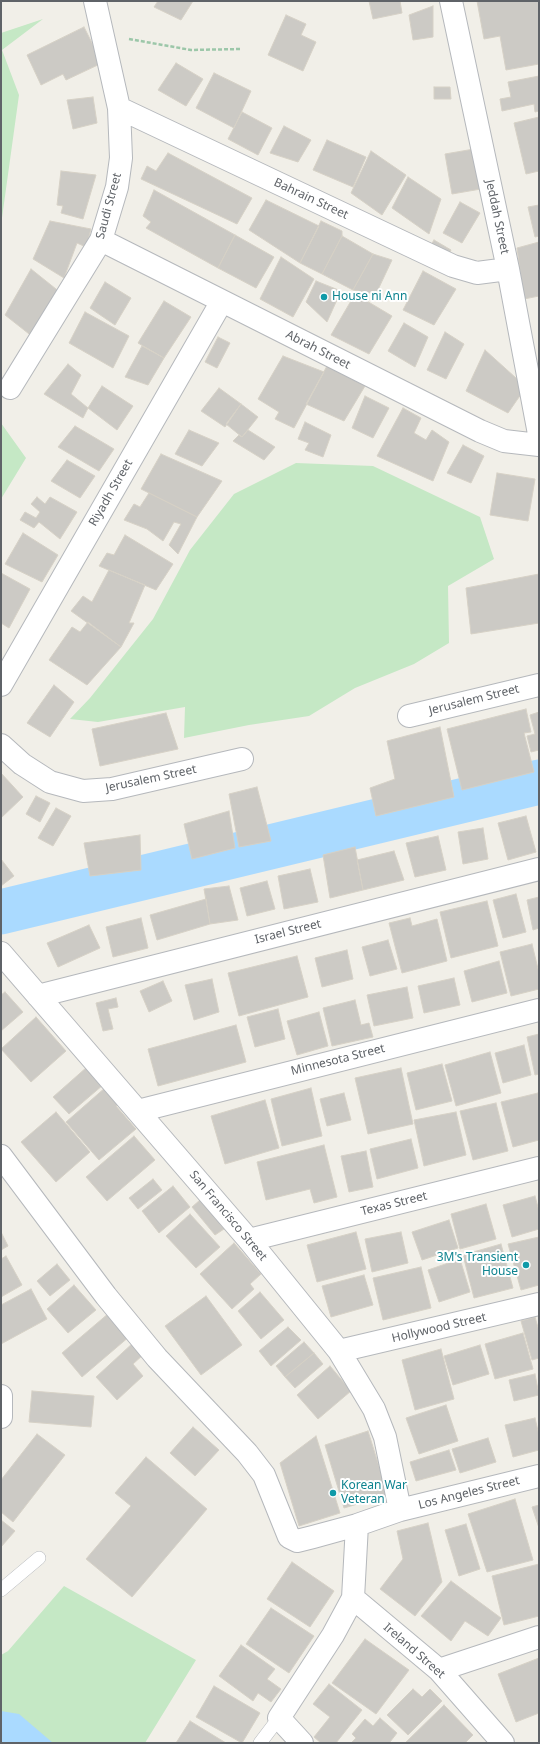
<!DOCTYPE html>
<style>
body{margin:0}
#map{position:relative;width:540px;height:1744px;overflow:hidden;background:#f1efe8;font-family:"Noto Sans",sans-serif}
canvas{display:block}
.frame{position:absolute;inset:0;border:2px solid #5f6368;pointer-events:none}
</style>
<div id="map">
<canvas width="540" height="1744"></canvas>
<div class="frame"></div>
</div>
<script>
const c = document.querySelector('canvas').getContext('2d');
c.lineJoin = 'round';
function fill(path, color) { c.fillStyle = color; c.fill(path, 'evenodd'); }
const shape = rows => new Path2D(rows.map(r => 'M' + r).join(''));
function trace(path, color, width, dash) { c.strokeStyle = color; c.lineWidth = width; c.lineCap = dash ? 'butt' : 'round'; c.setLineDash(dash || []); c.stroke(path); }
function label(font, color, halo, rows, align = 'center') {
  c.font = font + ' "Noto Sans",sans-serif'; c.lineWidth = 4; c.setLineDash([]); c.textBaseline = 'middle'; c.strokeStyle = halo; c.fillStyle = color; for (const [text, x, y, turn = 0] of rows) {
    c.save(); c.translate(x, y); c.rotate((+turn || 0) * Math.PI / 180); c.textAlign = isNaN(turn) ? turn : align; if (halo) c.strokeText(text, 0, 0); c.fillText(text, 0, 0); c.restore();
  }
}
fill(shape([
 [43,19,2,50,19,95,1,225,1,33],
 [1,423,26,458,1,499],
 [296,463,373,466,480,517,494,559,448,586,449,643,414,664,355,688,309,716,249,725,184,738,185,707,98,722,70,719,90,698,153,619,190,550,234,494],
 [64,1586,196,1660,145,1743,1,1743,1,1655,8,1651]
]), '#c5e8c5');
fill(shape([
 [1,1711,19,1714,53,1743,1,1743]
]), '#aadaff');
trace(shape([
 [1,912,539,782]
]), '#aadaff', 45);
const building = shape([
 [158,1,193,1,181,20,154,7,158,1],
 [369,1,400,1,402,13,373,19,369,1],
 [477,1,539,1,539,64,506,70,500,36,484,39,477,1],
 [433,6,433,37,413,40,409,15,433,6],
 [286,15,306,24,301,35,316,42,303,71,268,55,286,15],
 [84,27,102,63,66,80,63,74,41,85,27,55,84,27],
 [176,63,203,79,186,106,158,90,176,63],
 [214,73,251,91,234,128,196,108,214,73],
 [539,76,539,111,535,112,534,104,502,111,500,99,511,97,508,82,539,76],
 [434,87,450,87,451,99,434,99,434,87],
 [93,97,97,123,73,129,67,100,93,97],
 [242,112,272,128,258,155,228,139,242,112],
 [539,117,539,171,526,174,514,123,539,117],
 [284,126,311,140,298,162,270,153,284,126],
 [327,140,366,157,353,187,313,170,327,140],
 [474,149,481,189,452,194,445,154,474,149],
 [371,151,406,175,382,215,351,193,371,151],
 [168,153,252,198,237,224,141,179,147,166,156,171,168,153],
 [61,171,96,175,83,219,61,213,63,206,57,205,61,171],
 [408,177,441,199,429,234,392,208,408,177],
 [154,190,235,235,218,268,146,228,151,222,143,216,154,190],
 [266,200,319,226,300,263,249,230,266,200],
 [460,202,480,213,462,243,443,233,460,202],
 [539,205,539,236,535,237,528,207,539,205],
 [50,221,91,229,86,247,77,243,64,278,33,259,50,221],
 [321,221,342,231,342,236,322,274,300,263,321,221],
 [235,235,274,257,256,288,218,268,235,235],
 [342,236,373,254,353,290,322,274,342,236],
 [434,240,451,250,445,262,427,252,434,240],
 [539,242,539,296,524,299,517,248,539,242],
 [373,254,392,260,376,294,353,290,373,254],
 [281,257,314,279,293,317,260,299,281,257],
 [31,269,66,297,38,341,5,315,31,269],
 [423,271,456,289,434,325,403,310,423,271],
 [316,281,341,291,327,322,306,302,316,281],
 [105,282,131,298,115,325,90,308,105,282],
 [355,294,392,316,369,354,331,335,355,294],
 [164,301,191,317,164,358,138,343,164,301],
 [85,312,129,336,113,368,69,343,85,312],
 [404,323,428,337,415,367,388,351,404,323],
 [445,332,464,344,446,379,427,370,445,332],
 [218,337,230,343,217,368,205,362,218,337],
 [142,346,164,358,148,385,125,377,142,346],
 [485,350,526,387,508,413,466,391,485,350],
 [283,356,324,372,294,428,275,419,279,412,258,399,283,356],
 [68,364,81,375,71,394,88,408,83,418,44,394,68,364],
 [327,366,365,386,344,421,306,404,327,366],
 [102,386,133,406,117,430,88,408,102,386],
 [219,388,241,404,225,427,201,411,219,388],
 [365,396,389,408,373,438,352,428,365,396],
 [241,404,258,417,242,437,226,424,241,404],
 [403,408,421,418,414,433,426,440,432,430,449,442,433,481,377,456,403,408],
 [305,422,331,435,323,457,305,450,309,443,298,439,305,422],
 [75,426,114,449,99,471,58,447,75,426],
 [189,430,219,443,202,466,175,454,189,430],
 [248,430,275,447,264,460,233,441,239,435,242,437,248,430],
 [463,445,484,456,471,483,447,473,463,445],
 [161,454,222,481,197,517,141,489,161,454],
 [67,460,95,476,80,498,51,481,67,460],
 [497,473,535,479,528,521,490,515,497,473],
 [149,493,197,517,178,554,169,545,181,524,174,522,163,541,147,529,124,520,134,504,140,507,149,493],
 [37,497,45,504,50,497,77,512,60,539,39,522,34,528,20,520,25,512,36,518,40,512,31,504,37,497],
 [23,533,58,555,42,582,5,564,23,533],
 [125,535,173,564,156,590,99,566,107,553,114,555,125,535],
 [109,570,145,585,129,623,134,623,121,647,71,611,83,596,92,602,109,570],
 [1,573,30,589,9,628,1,623,1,573],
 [539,574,539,623,471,634,466,588,539,574],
 [88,622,121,647,87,685,49,660,72,627,80,632,88,622],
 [54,685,74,702,50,737,27,723,54,685],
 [526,709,531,732,524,733,534,772,462,790,447,729,526,709],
 [539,712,539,750,531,752,527,736,535,734,530,715,539,712],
 [166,713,178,749,100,766,92,729,166,713],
 [440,727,454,797,376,816,370,788,395,779,387,741,440,727],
 [1,773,23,797,1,818,1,773],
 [257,787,271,841,239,847,229,794,257,787],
 [36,796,50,803,40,822,26,814,36,796],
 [56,808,71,816,53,846,38,838,56,808],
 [229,811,235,848,192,859,184,824,229,811],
 [526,816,536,852,508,860,498,823,526,816],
 [483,828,488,859,463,864,458,832,483,828],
 [140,835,141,870,90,876,84,843,140,835],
 [438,836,446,870,415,877,406,843,438,836],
 [355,847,363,890,330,898,323,855,355,847],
 [394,851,404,880,363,890,357,860,394,851],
 [1,859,14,876,1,886,1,859],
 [310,869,318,902,284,909,278,876,310,869],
 [267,881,275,909,247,916,240,888,267,881],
 [229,886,238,920,210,924,204,889,229,886],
 [516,894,526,932,503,938,493,900,516,894],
 [539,897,539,928,533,930,527,900,539,897],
 [206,899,210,924,157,940,150,915,206,899],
 [487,901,498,946,451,958,440,912,487,901],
 [141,918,148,948,113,957,106,927,141,918],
 [410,918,412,926,437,919,447,961,402,973,389,923,410,918],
 [89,925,100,948,58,967,47,943,89,925],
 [388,940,397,969,370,976,362,947,388,940],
 [532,944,539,973,539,989,511,996,500,952,532,944],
 [347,950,353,979,322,987,315,958,347,950],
 [297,956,308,997,239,1016,228,973,297,956],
 [499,961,507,993,472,1002,464,971,499,961],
 [454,978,460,1005,424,1013,418,986,454,978],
 [212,979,219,1012,194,1020,185,985,212,979],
 [163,981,172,1001,149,1012,140,991,163,981],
 [407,987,413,1018,374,1026,367,995,407,987],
 [5,992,23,1012,1,1031,1,995,5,992],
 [116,998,118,1007,108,1009,113,1029,103,1031,96,1003,116,998],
 [355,1000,361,1025,369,1023,373,1037,332,1046,323,1008,355,1000],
 [278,1009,285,1039,255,1047,247,1017,278,1009],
 [319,1012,328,1046,297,1055,287,1021,319,1012],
 [36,1017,66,1051,31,1082,1,1049,36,1017],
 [236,1025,246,1062,158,1086,148,1049,236,1025],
 [539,1034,539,1074,535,1075,527,1037,539,1034],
 [524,1045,531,1075,503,1083,495,1053,524,1045],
 [490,1052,501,1093,456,1106,445,1065,490,1052],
 [442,1064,452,1101,416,1110,407,1073,442,1064],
 [87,1067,103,1085,69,1114,53,1097,87,1067],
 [401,1068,413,1124,368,1134,355,1078,401,1068],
 [106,1087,120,1103,116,1106,136,1129,99,1160,66,1122,106,1087],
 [311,1088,322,1136,282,1146,271,1099,311,1088],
 [344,1093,351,1120,327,1126,320,1099,344,1093],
 [538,1093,539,1140,513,1147,501,1102,538,1093],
 [265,1100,279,1148,225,1164,211,1116,265,1100],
 [496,1103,508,1151,473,1160,460,1111,496,1103],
 [56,1112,90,1152,56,1182,21,1142,56,1112],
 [456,1112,466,1155,424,1166,414,1120,456,1112],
 [134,1136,155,1160,107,1201,86,1177,134,1136],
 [411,1139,418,1168,377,1179,370,1149,411,1139],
 [324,1145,337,1197,314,1203,310,1189,266,1200,257,1162,324,1145],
 [366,1151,373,1187,349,1192,341,1156,366,1151],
 [153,1179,162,1190,138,1209,129,1198,153,1179],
 [173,1186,190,1207,159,1233,142,1211,173,1186],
 [535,1196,539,1211,539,1229,512,1237,503,1205,535,1196],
 [200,1200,224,1229,215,1235,192,1207,200,1200],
 [486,1204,496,1239,460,1249,451,1214,486,1204],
 [190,1214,220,1247,196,1268,166,1236,190,1214],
 [449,1220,458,1248,422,1260,412,1232,449,1220],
 [1,1232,8,1246,1,1250,1,1232],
 [356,1232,366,1269,317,1282,307,1245,356,1232],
 [401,1232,408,1263,372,1272,365,1239,401,1232],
 [539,1237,539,1285,521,1290,508,1244,539,1237],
 [234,1243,261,1274,250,1284,254,1289,232,1309,200,1274,234,1243],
 [501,1244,513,1288,474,1298,463,1255,501,1244],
 [6,1256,22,1285,1,1297,1,1259,6,1256],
 [460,1259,470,1292,439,1302,428,1270,460,1259],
 [57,1264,70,1280,50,1296,37,1281,57,1264],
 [421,1267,431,1308,383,1320,373,1278,421,1267],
 [364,1275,373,1305,331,1317,322,1286,364,1275],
 [74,1285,96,1310,68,1333,47,1309,74,1285],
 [31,1289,47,1319,1,1344,1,1305,31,1289],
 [260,1292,284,1320,261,1339,238,1311,260,1292],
 [206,1296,242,1345,201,1375,165,1326,206,1296],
 [109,1313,130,1336,82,1377,62,1353,109,1313],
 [535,1317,539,1331,539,1358,532,1360,521,1321,535,1317],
 [288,1327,301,1340,271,1366,259,1351,288,1327],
 [523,1333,533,1369,495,1379,485,1344,523,1333],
 [134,1342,144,1354,133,1364,143,1376,117,1400,96,1377,134,1342],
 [304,1342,314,1353,285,1377,276,1366,304,1342],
 [480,1345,489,1374,453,1385,444,1356,480,1345],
 [441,1349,454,1399,415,1410,402,1360,441,1349],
 [314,1353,323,1364,295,1388,285,1377,314,1353],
 [330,1366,351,1391,318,1419,297,1395,330,1366],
 [535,1374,539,1395,514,1401,509,1380,535,1374],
 [32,1391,94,1396,91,1427,29,1422,32,1391],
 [446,1405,458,1441,419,1454,406,1418,446,1405],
 [535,1418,539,1435,539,1450,513,1457,505,1425,535,1418],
 [193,1427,219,1450,195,1476,170,1453,193,1427],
 [368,1431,388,1495,344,1508,325,1445,368,1431],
 [37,1434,65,1455,13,1522,1,1512,1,1480,37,1434],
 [316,1436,340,1513,299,1526,280,1463,316,1436],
 [488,1438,496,1462,460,1473,452,1449,488,1438],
 [449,1450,456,1470,416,1481,410,1462,449,1450],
 [146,1457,207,1509,132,1597,86,1559,131,1506,115,1493,146,1457],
 [515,1499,533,1560,487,1572,468,1514,515,1499],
 [539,1505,539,1528,532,1507,539,1505],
 [1,1520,15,1531,1,1547,1,1520],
 [428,1523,442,1582,415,1616,380,1589,403,1559,397,1531,428,1523],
 [466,1524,480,1569,459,1576,445,1530,466,1524],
 [292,1562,334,1591,310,1627,267,1599,292,1562],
 [539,1564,539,1616,504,1625,492,1576,539,1564],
 [451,1581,501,1618,488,1636,465,1621,451,1641,421,1616,451,1581],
 [271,1608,314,1636,289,1673,246,1644,271,1608],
 [365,1639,409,1670,376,1714,332,1683,365,1639],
 [241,1645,275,1669,267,1679,281,1689,271,1702,258,1693,253,1701,219,1676,241,1645],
 [539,1658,539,1713,516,1722,498,1674,539,1658],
 [329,1684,362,1710,336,1743,321,1743,314,1737,330,1717,313,1704,329,1684],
 [214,1686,260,1713,242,1743,196,1717,214,1686],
 [413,1689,422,1697,430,1689,442,1701,408,1735,387,1715,413,1689],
 [444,1705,473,1735,465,1743,405,1743,444,1705],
 [380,1718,397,1733,390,1742,391,1743,351,1743,356,1738,352,1734,365,1719,373,1726,380,1718],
 [190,1721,226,1743,176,1743,190,1721]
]);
fill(building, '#cccac5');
trace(building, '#d6d1c6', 1);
const service = shape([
 [1,1590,39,1558],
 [260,1743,279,1718]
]);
const minor = shape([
 [451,1,508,269,539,434],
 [119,108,453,266,477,273,508,269],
 [101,240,480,431,504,441,539,445],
 [10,388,101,240,117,187,121,158,119,108,95,1],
 [1,685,222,301],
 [409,716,539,685],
 [1,745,22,764,50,782,83,791,112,789,242,759],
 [1,953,249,1240,339,1351,374,1409,385,1437,400,1510],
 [38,996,539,869],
 [138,1111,539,1010],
 [1,1156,106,1296,157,1358,247,1453,264,1475,289,1537,297,1541,313,1537,357,1525,400,1510,539,1476],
 [249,1240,539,1168],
 [339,1351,539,1304],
 [1,1396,1,1417],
 [353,1598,439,1670,503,1743],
 [439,1670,539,1637],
 [302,1743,279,1718,333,1635,353,1598,357,1525]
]);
trace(service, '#b5b8bc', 14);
trace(minor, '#b5b8bc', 24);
trace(shape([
 [129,39,191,50,241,49]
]), '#9cc7a9', 2.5, [4, 2]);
trace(service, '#fff', 13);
trace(minor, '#fff', 22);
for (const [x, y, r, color] of [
 [324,297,4,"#0f9aa8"],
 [526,1265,4,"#0f9aa8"],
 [333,1493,4,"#0f9aa8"]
]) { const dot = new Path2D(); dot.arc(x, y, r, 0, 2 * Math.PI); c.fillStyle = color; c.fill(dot); trace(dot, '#fff', 1.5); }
label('12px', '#5f6368', '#fff', [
 ["Bahrain Street",311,199,25],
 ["Saudi Street",109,206,-75],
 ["Jeddah Street",497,217,78],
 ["Abrah Street",318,350,27],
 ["Riyadh Street",111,493,-60],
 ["Jerusalem Street",474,700,-14],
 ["Jerusalem Street",151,779,-12],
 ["Israel Street",288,932,-14],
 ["Minnesota Street",338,1060,-14],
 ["Texas Street",394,1204,-14],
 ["San Francisco Street",228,1216,50],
 ["Hollywood Street",439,1328,-13],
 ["Los Angeles Street",469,1493,-14],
 ["Ireland Street",414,1651,41]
]);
label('12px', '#0d838f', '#fff', [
 ["House ni Ann",332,297],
 ["3M's Transient",518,1258,"right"],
 ["House",518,1272,"right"],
 ["Korean War",341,1486],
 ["Veteran",341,1500]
], 'left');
</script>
